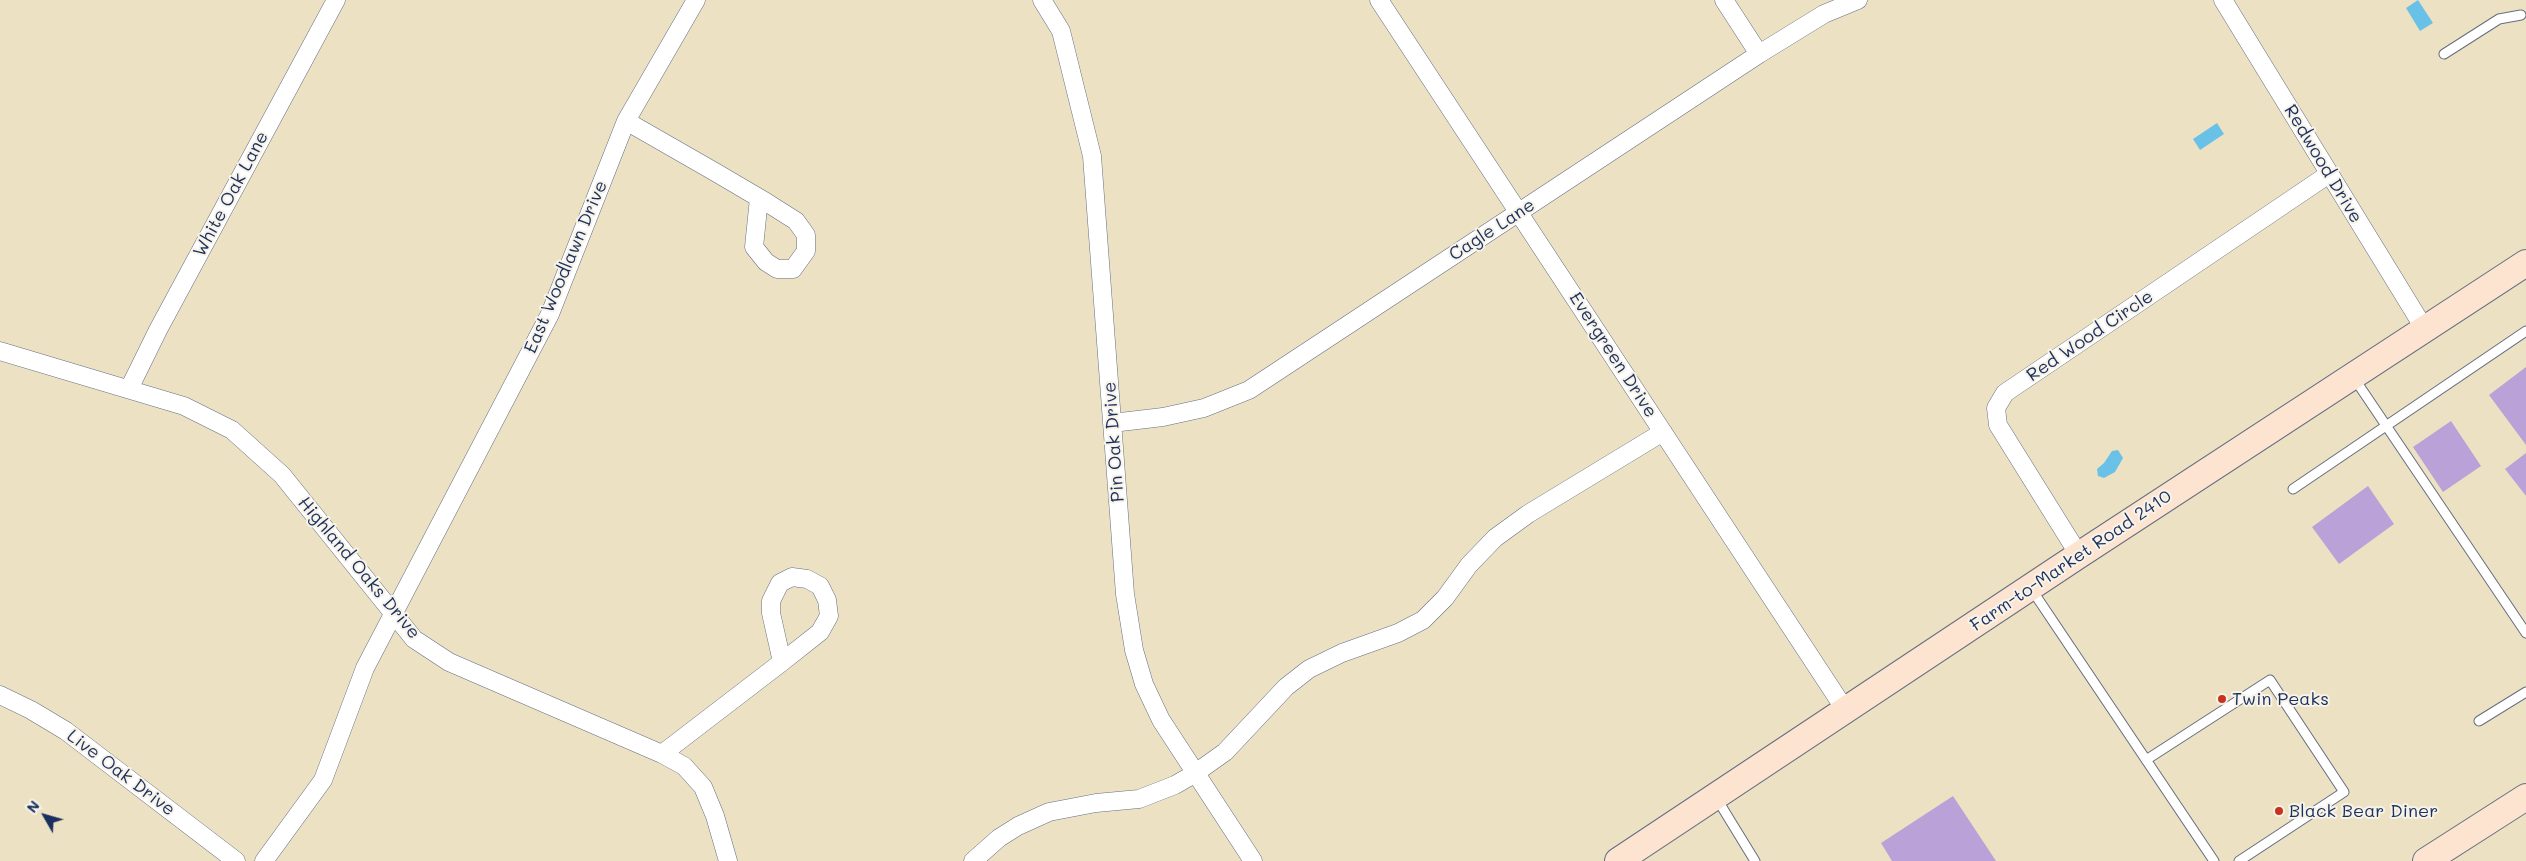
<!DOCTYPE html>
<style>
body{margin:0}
#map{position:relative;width:2526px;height:861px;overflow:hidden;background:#ece2c3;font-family:Mali,sans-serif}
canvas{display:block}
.north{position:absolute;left:20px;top:791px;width:50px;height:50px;-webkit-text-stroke:4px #f7f3e8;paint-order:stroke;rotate:308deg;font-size:14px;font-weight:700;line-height:20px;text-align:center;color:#1b2f5e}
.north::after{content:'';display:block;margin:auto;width:18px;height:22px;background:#1b2f5e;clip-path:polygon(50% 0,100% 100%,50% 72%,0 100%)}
</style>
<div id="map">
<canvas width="2526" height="861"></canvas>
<div class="north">N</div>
</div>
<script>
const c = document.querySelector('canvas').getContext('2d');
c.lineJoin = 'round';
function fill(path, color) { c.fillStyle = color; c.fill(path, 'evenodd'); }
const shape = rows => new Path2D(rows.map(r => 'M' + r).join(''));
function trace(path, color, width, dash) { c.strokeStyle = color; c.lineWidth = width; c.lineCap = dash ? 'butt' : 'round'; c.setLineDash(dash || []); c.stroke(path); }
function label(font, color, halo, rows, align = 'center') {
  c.font = font + ' Mali,sans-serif'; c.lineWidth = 4; c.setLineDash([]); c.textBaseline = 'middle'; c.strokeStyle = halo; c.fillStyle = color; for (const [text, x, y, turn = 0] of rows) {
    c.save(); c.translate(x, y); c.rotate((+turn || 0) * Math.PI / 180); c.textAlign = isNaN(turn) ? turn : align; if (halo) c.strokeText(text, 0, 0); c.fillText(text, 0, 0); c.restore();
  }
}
fill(shape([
 [2418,0,2433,23,2420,31,2406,8],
 [2217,123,2224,134,2200,150,2193,139],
 [2118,450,2123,458,2115,472,2104,478,2098,476,2097,469,2104,463,2112,451]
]), '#6ac1e7');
fill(shape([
 [2526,367,2526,445,2489,395],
 [2451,421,2481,466,2443,492,2413,447],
 [2526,453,2526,496,2505,469],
 [2368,486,2394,524,2339,564,2312,527],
 [1953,796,1996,861,1892,861,1881,843]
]), '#baa1d8');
const service = shape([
 [2444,54,2499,19,2521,15],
 [2354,378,2526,633],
 [2293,489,2526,331],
 [2032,590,2214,861],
 [2479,721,2526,692],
 [2146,760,2270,680,2344,792,2239,861],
 [1717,799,1755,861]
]);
const minor = shape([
 [1042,0,1061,31,1092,156,1125,594,1134,650,1144,684,1161,720,1253,861],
 [1379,0,1846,711],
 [1724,0,1759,54],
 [2223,0,2424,328],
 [626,121,715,172,766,202,796,221,806,235,806,251,793,269,777,269,766,262,754,247,759,198],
 [0,351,184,406,232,430,282,475,414,639,449,662,662,754,684,766,703,787,715,816,728,861],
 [129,389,158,330,336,0],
 [1112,423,1163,417,1204,408,1249,390,1759,54,1824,14,1858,0],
 [2079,555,1998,425,1996,408,2005,393,2329,174],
 [0,695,31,710,66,731,236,861],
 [662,754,782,662,820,632,829,616,827,600,820,586,807,579,792,577,780,583,771,601,771,613,782,662],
 [264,861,323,780,365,668,550,314,626,121,696,0],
 [973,861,999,838,1018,826,1049,812,1096,803,1139,799,1175,785,1194,774,1225,752,1286,687,1309,669,1342,653,1398,633,1423,620,1445,598,1469,565,1495,538,1528,514,1663,432]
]);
const secondary = shape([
 [1618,861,2079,555,2526,263],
 [2426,861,2526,797]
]);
trace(service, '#646e81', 11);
trace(minor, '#646e81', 19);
trace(secondary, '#646e81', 28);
trace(service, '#fff', 9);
trace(minor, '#fff', 18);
trace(secondary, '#fde4d1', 26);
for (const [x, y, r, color] of [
 [2222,699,5,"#c8321e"],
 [2279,811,5,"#c8321e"]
]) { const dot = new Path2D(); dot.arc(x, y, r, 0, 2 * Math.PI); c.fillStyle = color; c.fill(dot); trace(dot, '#f7f3e8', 2); }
label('18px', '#1b2f5e', '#f7f3e8', [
 ["Redwood Drive",2323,164,59],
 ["White Oak Lane",231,194,-62],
 ["Cagle Lane",1492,230,-33],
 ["East Woodlawn Drive",566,267,-67],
 ["Red Wood Circle",2090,336,-34],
 ["Evergreen Drive",1613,355,57],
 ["Pin Oak Drive",1114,442,-94],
 ["Farm-to-Market Road 2410",2071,561,-34],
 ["Highland Oaks Drive",359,568,50],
 ["Live Oak Drive",121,773,37]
]);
label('18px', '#1b2f5e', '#f7f3e8', [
 ["Twin Peaks",2232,699],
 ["Black Bear Diner",2289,811]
], 'left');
</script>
